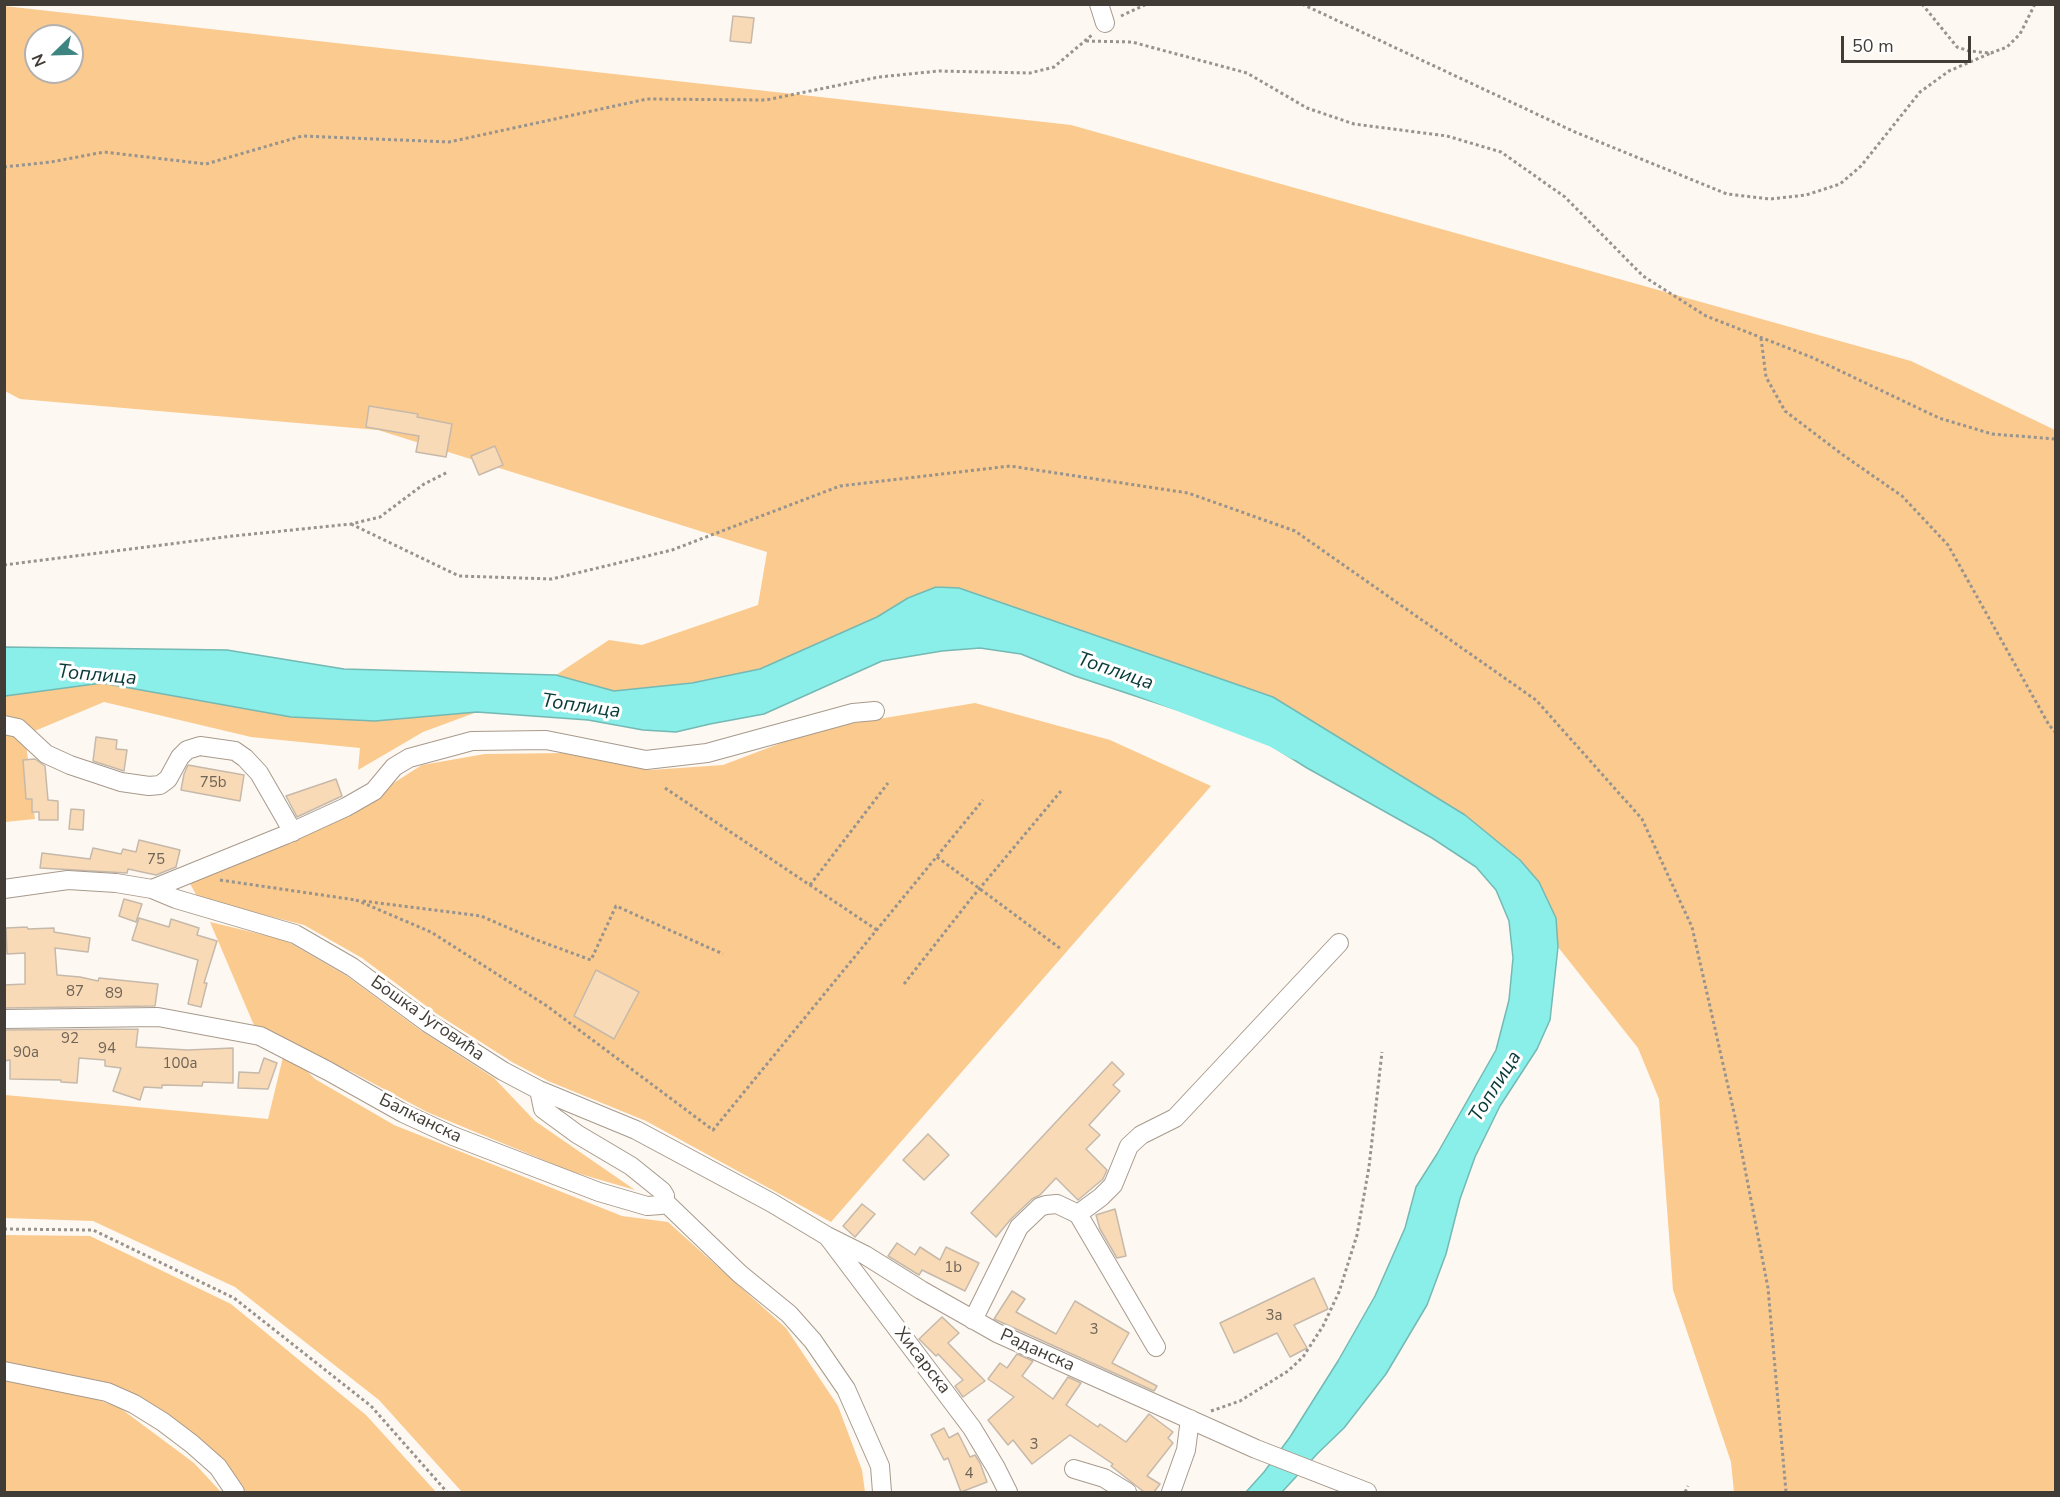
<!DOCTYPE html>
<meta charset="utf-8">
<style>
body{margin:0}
#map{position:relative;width:2060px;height:1497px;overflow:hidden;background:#fdf8f2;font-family:"Nunito Sans",sans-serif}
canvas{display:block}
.frame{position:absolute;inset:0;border:6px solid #413c35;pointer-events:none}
.north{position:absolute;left:24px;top:24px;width:60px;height:60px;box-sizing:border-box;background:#fff;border:2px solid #b3b1ae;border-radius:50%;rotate:247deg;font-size:16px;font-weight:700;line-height:24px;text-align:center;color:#413c35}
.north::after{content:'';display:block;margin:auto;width:21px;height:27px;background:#3e8582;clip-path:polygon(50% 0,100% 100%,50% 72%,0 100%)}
.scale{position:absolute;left:1841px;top:36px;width:130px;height:27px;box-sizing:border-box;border:3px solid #413c35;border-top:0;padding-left:8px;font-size:18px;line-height:21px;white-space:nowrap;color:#413c35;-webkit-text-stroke:4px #fff;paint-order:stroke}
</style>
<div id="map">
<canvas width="2060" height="1497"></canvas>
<div class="frame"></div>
<div class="north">N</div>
<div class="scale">50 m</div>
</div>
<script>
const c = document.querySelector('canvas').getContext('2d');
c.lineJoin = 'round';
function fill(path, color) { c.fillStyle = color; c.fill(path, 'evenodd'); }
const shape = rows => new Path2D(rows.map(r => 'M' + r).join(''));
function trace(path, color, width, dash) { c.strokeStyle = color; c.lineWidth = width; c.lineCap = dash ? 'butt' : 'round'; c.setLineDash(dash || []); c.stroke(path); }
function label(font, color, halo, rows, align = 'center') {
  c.font = font + ' "Nunito Sans",sans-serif'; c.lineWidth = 6; c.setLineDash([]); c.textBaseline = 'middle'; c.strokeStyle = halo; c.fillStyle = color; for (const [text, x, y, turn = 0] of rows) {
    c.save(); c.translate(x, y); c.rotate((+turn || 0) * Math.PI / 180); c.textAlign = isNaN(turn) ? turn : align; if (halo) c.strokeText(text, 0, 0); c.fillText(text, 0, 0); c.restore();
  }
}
fill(shape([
 [4,6,1071,125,1911,361,2055,430,2055,1492,1734,1492,1731,1462,1673,1290,1659,1099,1638,1048,1558,947,1556,918,1539,882,1520,860,1465,815,1273,697,959,588,936,587,908,598,877,617,760,669,692,683,614,691,556,675,609,640,642,645,758,605,767,552,378,430,20,399,5,391],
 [36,36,72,36,72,72,36,72],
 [102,683,291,717,375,721,477,712,423,732,358,770,360,748,251,737,104,702,25,735,35,819,5,822,4,696],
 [975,703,1110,740,1211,786,831,1222,646,1121,548,1081,512,1062,437,1014,362,958,304,925,198,898,189,882,362,803,422,765,485,754,565,753,650,770,723,765,818,729],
 [210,922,285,940,347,976,420,1030,494,1078,535,1121,635,1190,570,1171,427,1112,350,1071,328,1071,287,1051,315,1079,394,1125,622,1216,668,1222,786,1328,838,1406,862,1470,865,1492,462,1492,379,1400,235,1287,93,1221,5,1218,5,1095,268,1119,285,1049,256,1030],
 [4,1235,90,1236,231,1304,366,1415,436,1492,246,1492,221,1458,109,1383,5,1363],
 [4,1381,77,1392,120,1408,194,1463,221,1492,5,1492]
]), '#fbca8e');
const water = shape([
 [936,587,959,588,1273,697,1465,815,1520,860,1539,882,1556,918,1558,947,1550,1020,1537,1049,1500,1106,1475,1157,1460,1199,1446,1254,1427,1305,1386,1374,1344,1428,1318,1453,1282,1492,1246,1492,1264,1472,1290,1437,1338,1361,1375,1296,1405,1228,1416,1187,1437,1154,1496,1050,1509,1000,1513,958,1509,921,1496,890,1476,867,1432,838,1307,768,1256,736,1075,676,1021,654,980,648,942,651,882,661,764,714,710,724,676,732,643,730,588,720,477,712,375,721,291,717,102,683,5,696,4,647,227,650,344,669,556,675,614,691,692,683,760,669,877,617,908,598,936,587],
 [1146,683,1181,689,1213,697,1260,720,1258,727,1157,696,1137,685,1146,683]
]);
fill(water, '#8aeee9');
trace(water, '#74b9b3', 1.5);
trace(shape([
 [1110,668,1277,732,1298,744]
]), '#8aeee9', 32);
const building = shape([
 [733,16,754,18,751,43,730,41,733,16],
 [369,406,418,414,417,417,452,424,446,457,416,452,419,436,366,427,369,406],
 [495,446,503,465,479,475,471,456,495,446],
 [96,737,117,740,116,749,127,750,124,771,93,761,96,737],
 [35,759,45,766,48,800,58,801,58,820,39,820,39,812,32,812,32,799,26,799,23,760,35,759],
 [188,765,244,775,240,801,181,790,184,774,188,765],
 [336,779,342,796,297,817,286,796,336,779],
 [71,809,84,810,83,830,69,829,71,809],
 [139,840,180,850,176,867,156,875,128,869,127,873,40,868,42,853,90,859,93,848,121,854,123,849,136,852,139,840],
 [124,899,142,904,136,922,119,916,124,899],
 [139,918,169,927,171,919,199,928,197,935,217,941,204,983,207,983,201,1007,188,1004,198,960,132,940,139,918],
 [27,927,28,929,54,928,54,932,90,938,88,952,55,948,57,975,80,977,98,981,99,978,158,984,155,1006,4,1008,4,985,25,984,25,953,7,954,6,928,27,927],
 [596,970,639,992,614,1039,574,1016,596,970],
 [138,1029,136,1047,188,1050,233,1048,233,1083,203,1082,202,1086,162,1085,162,1088,144,1087,140,1100,113,1091,121,1068,105,1066,105,1060,79,1058,77,1083,61,1082,61,1080,10,1079,10,1060,4,1061,4,1030,138,1029],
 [264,1058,277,1063,268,1089,238,1088,239,1072,259,1073,264,1058],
 [1112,1062,1124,1074,1113,1085,1120,1091,1089,1125,1100,1135,1086,1149,1107,1170,1103,1179,1078,1200,1056,1178,1040,1195,1032,1199,1011,1219,996,1237,971,1213,1112,1062],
 [928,1134,949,1155,924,1180,903,1160,928,1134],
 [862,1204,875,1214,855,1237,843,1226,862,1204],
 [1115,1209,1126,1256,1117,1258,1100,1229,1096,1215,1115,1209],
 [897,1243,915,1255,920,1247,940,1260,946,1247,979,1263,965,1291,922,1270,919,1275,888,1256,897,1243],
 [1314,1278,1328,1309,1294,1325,1307,1348,1290,1357,1277,1333,1234,1353,1220,1323,1314,1278],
 [1012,1291,1025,1299,1016,1312,1056,1334,1075,1301,1129,1333,1112,1363,1157,1386,1154,1391,994,1319,1012,1291],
 [942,1317,959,1333,948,1343,985,1381,963,1397,955,1386,963,1380,938,1354,936,1356,919,1339,942,1317],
 [1017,1354,1033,1361,1022,1376,1053,1399,1068,1377,1081,1383,1066,1405,1098,1427,1100,1424,1126,1442,1149,1414,1173,1432,1168,1438,1173,1443,1147,1476,1160,1484,1154,1492,1144,1492,1111,1466,1113,1464,1070,1435,1032,1464,1013,1440,1008,1445,988,1420,1014,1397,988,1379,1000,1363,1007,1368,1017,1354],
 [944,1428,949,1438,958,1433,970,1457,975,1455,980,1463,987,1482,961,1492,948,1458,944,1460,931,1435,944,1428]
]);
fill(building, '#f8dab7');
trace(building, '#c6b9aa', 1.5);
const minor = shape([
 [1099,4,1105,23],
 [4,725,18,728,46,754,70,765,121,782,149,786,160,785,168,779,180,757,187,750,200,746,235,751,245,758,259,773,293,832],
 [4,889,68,880,116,883,152,889,176,899,295,934,352,967,428,1023,503,1071,539,1090,636,1130,772,1203,827,1236,865,1255,921,1290,997,1333,1256,1449,1367,1492],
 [152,889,285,835,346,807,374,791,394,767,409,758,472,741,546,740,646,760,707,753,853,713,875,711],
 [4,1019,158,1017,260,1036,328,1071,403,1113,453,1136,599,1192,647,1206,661,1205,665,1196,662,1191,631,1166,577,1134,543,1109,539,1090],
 [664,1201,740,1274,789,1314,813,1341,846,1389,880,1466,882,1492],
 [1078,1214,1101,1197,1113,1185,1129,1146,1141,1135,1175,1118,1339,943],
 [828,1237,972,1428,996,1468,1008,1492],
 [973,1320,1019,1227,1040,1207,1046,1205,1057,1204,1078,1214,1156,1347],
 [4,1371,107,1392,134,1404,163,1422,192,1444,218,1467,235,1492],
 [1074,1469,1104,1478,1127,1492],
 [1171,1492,1186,1450,1190,1419]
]);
trace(minor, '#a79a8c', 20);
trace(shape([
 [1302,4,1575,132,1727,194,1770,199,1806,195,1840,184,1861,166,1920,92,1949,71,1991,53],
 [1922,4,1957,47,1969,51,1991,53,2007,47,2020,34,2035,4],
 [1121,16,1147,4],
 [1086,41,1132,42,1247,73,1307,108,1354,124,1447,136,1501,152,1565,197,1643,276,1706,316,1811,357,1939,418,1992,434,2056,439],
 [4,167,51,162,104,152,206,164,302,136,449,142,647,99,766,100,879,77,939,71,1030,73,1054,67,1093,34],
 [1761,338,1766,377,1785,411,1843,455,1902,496,1948,545,2049,725,2056,733],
 [351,524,459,576,552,579,672,550,840,486,1010,466,1188,493,1295,531,1536,700,1642,819,1692,927,1735,1117,1768,1288,1786,1492],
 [4,565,233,536,351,524,380,517,424,484,448,472],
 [665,788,877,930],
 [937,857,1061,949],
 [220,880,356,900],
 [810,885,888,783],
 [356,900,431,932,547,1006,713,1130,983,800],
 [363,901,481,916,534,939,591,960,616,906,723,954],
 [904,984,970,900,1061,791],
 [4,1229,93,1230,234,1298,371,1406,447,1492],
 [1211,1411,1240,1401,1288,1371,1303,1357,1323,1326,1339,1292,1357,1235,1369,1167,1382,1052],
 [1685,1492,1688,1486]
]), '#98938d', 3, [3, 3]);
trace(minor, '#fff', 18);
label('15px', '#6f6456', null, [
 ["75b",213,783],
 ["75",156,860],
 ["87",75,992],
 ["89",114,994],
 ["92",70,1039],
 ["94",107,1049],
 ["90a",26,1053],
 ["100a",180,1064],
 ["1b",953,1268],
 ["3a",1274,1316],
 ["3",1094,1330],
 ["3",1034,1445],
 ["4",969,1474]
]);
label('18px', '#413c35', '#fff', [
 ["Бошка Југовића",427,1019,35],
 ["Балканска",420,1119,26],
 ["Раданска",1037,1351,24],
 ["Хисарска",922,1361,52]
]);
label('italic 20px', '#083a38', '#fff', [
 ["Топлица",1115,672,19],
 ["Топлица",97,676,5],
 ["Топлица",581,707,8],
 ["Топлица",1496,1087,-58]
]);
</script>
